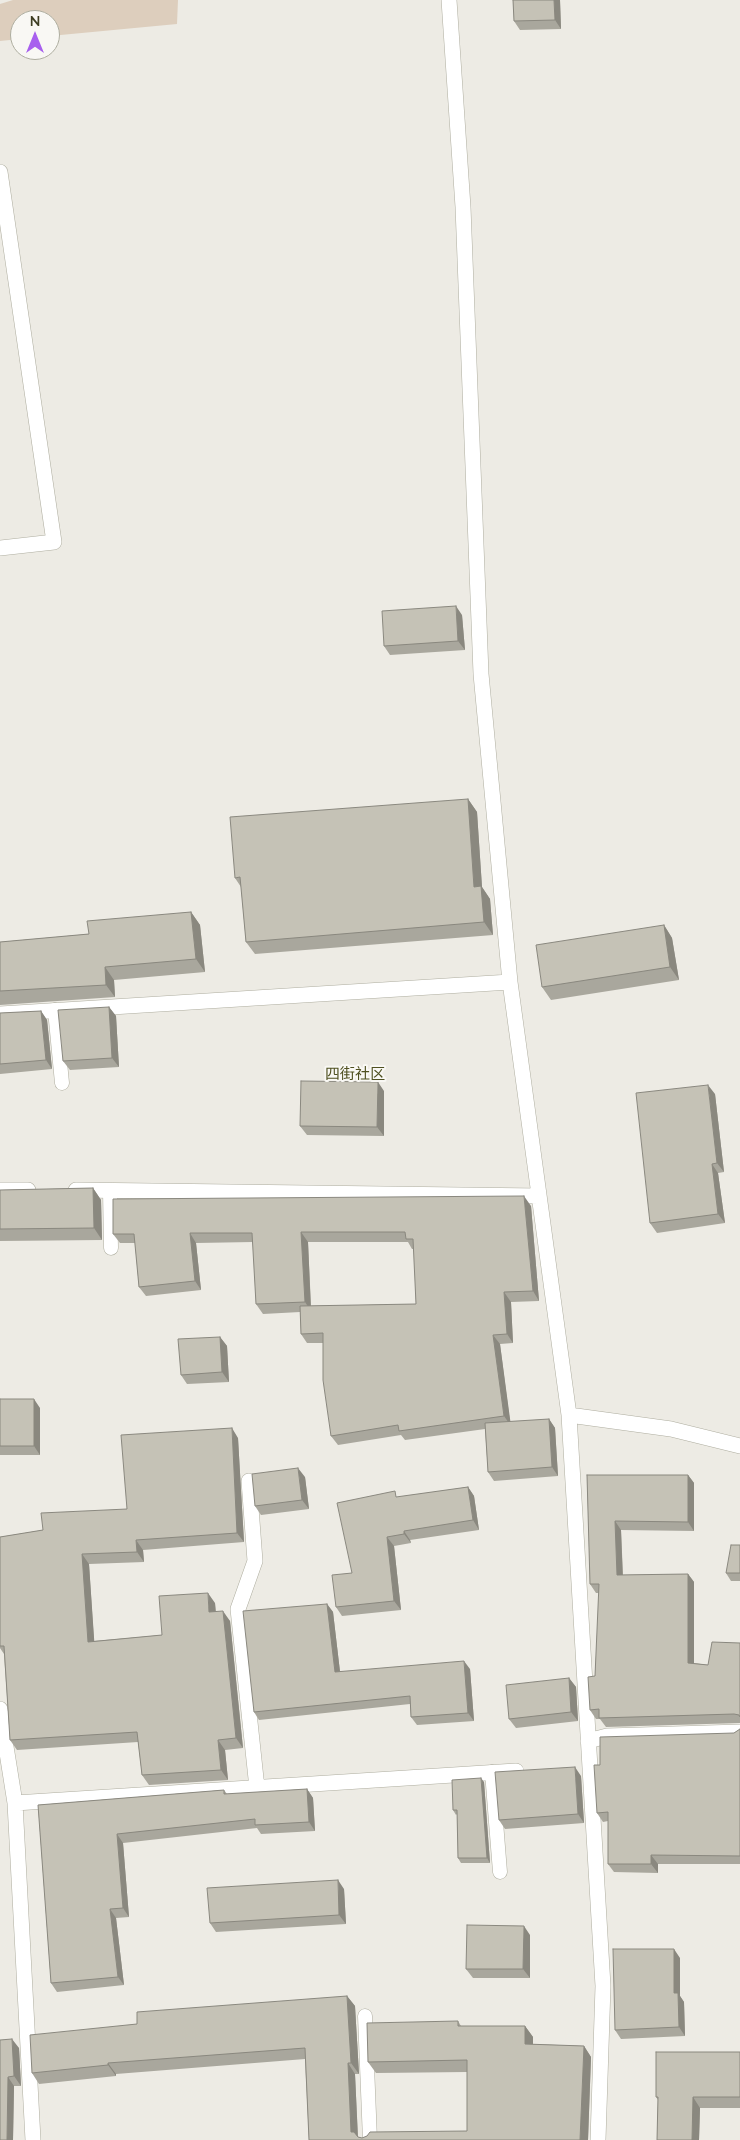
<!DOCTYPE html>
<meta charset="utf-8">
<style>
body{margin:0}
#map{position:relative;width:740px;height:2140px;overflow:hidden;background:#edebe4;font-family:Mulish,sans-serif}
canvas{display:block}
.north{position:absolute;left:10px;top:10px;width:50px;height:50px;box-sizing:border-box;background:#f9f8f4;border:1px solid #aeaea0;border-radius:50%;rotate:0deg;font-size:14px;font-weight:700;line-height:20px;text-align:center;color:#3e3e23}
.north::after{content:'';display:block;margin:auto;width:18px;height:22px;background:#a860ee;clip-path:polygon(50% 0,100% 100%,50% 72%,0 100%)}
</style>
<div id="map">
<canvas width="740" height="2140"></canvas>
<div class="north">N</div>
</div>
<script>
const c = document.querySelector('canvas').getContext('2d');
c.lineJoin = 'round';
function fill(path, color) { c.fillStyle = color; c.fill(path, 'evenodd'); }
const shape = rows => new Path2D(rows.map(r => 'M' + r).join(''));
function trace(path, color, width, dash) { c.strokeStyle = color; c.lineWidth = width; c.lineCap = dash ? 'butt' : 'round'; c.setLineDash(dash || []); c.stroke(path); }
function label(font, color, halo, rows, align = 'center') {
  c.font = font + ' Mulish,"Noto Sans SC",sans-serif'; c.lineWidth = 4; c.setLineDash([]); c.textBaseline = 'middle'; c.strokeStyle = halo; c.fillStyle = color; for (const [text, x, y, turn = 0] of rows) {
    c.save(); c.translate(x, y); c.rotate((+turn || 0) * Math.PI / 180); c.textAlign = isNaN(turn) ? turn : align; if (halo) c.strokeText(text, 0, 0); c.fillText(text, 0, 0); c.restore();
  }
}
fill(shape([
 [13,0,178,0,177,24,50,36,50,20,20,20,20,39,0,41,0,4]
]), '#ddcebd');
const service = shape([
 [55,1010,62,1083],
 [110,1191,111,1248],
 [492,1772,500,1872],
 [365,2016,370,2140]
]);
const minor = shape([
 [449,0,463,207,481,674,510,982],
 [0,172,54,542,0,548],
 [0,1014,510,982,569,1415,603,1986,598,2140],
 [0,1190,28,1190],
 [76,1190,539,1196],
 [569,1415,671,1429,740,1446],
 [249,1481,255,1561,238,1609,257,1788],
 [0,1709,15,1803,33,2140],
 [588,1741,607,1736,740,1732],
 [15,1803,516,1771]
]);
trace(service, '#aead9f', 15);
trace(minor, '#aead9f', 16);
trace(service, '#fff', 14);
trace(minor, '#fff', 15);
fill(shape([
 [513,0,560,0,561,29,520,30,514,21],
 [462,615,465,650,390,655,384,646],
 [468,799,477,812,482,887,490,899,493,935,255,954,246,942,241,887,235,878],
 [191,912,200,925,205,972,114,980,115,997,0,1005,0,942,89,934],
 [664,925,672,938,679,980,551,1000,542,987],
 [109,1007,116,1016,119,1067,70,1070,63,1061],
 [41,1011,47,1020,52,1069,0,1074,0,1013],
 [384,1091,384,1136,307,1135,300,1126],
 [715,1094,724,1172,718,1173,725,1223,657,1233,650,1223],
 [93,1188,101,1200,102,1240,0,1241,0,1190],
 [531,1206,539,1301,511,1302,513,1343,500,1344,510,1422,549,1419,555,1428,558,1476,494,1481,488,1472,485,1429,405,1440,401,1435,338,1445,331,1436,323,1343,307,1343,301,1334,300,1312,263,1314,256,1304,253,1242,196,1243,201,1290,146,1296,139,1287,135,1243,120,1243,113,1234],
 [308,1242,408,1242,412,1249,414,1249,416,1304,311,1306],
 [220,1337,227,1346,229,1382,187,1384,181,1375],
 [0,1399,40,1408,40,1455,0,1455],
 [238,1438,244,1542,143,1550,144,1562,89,1564,94,1641,162,1635,215,1603,216,1611,230,1621,243,1748,225,1750,228,1780,149,1785,142,1775,138,1742,17,1750,10,1740,4,1654,0,1648,0,1537,43,1530,127,1509],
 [587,1475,688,1475,694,1483,694,1531,621,1530,623,1575,688,1574,694,1582,694,1663,708,1665,740,1643,740,1723,606,1727,600,1719,596,1719,590,1710,595,1676,599,1593,596,1593,590,1584],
 [305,1477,309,1509,261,1515,255,1506],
 [468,1487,474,1496,479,1530,410,1540,411,1543,394,1546,401,1610,342,1616,336,1607,352,1573,399,1497],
 [740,1545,740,1581,731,1581,726,1573],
 [327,1604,333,1612,340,1672,470,1669,474,1721,417,1725,411,1717,410,1704,259,1720,254,1712],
 [569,1678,576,1687,578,1721,516,1728,509,1719],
 [740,1729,740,1864,658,1864,658,1873,614,1872,608,1864,608,1821,603,1822,597,1813,600,1765,734,1733],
 [581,1776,584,1823,505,1829,499,1820],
 [484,1782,490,1863,461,1863,458,1858,457,1814,456,1815,453,1810],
 [307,1789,313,1798,315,1831,261,1834,257,1828,123,1843,129,1917,116,1918,124,1985,57,1992,51,1983,38,1805,224,1790,227,1794],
 [344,1889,346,1924,216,1932,210,1923],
 [530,1935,530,1978,473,1978,466,1969],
 [680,1958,680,1996,684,2002,685,2036,621,2039,615,2030],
 [347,1996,355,2006,359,2074,355,2074,358,2137,362,2138,467,2131,467,2072,376,2073,368,2062,458,2021,461,2026,525,2026,533,2037,533,2044,584,2046,591,2057,588,2140,309,2140,305,2059,116,2074,116,2076,39,2084,32,2073,137,2024],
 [0,2040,19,2048,21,2086,14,2086,13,2140,0,2140],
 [740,2052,740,2108,700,2108,699,2140,657,2140,658,2100,656,2097]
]), '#a9a79d');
fill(shape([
 [554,0,560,0,561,29,555,20],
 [456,606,462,615,465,650,458,641],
 [468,799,477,812,482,887,490,899,493,935,484,922,474,887],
 [191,912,200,925,205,972,196,959],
 [664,925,672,938,679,980,670,967],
 [105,967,114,980,115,997,106,985],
 [109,1007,116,1016,119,1067,112,1058],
 [41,1011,47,1020,52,1069,46,1060],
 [378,1082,384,1091,384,1136,377,1127],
 [708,1085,715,1094,724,1172,717,1163],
 [712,1164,718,1173,725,1223,718,1214],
 [93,1188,101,1200,102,1240,94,1228],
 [524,1196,531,1206,539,1301,533,1291],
 [301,1232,308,1242,311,1311,305,1302],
 [190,1233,196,1243,201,1290,195,1281],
 [504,1292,511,1302,513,1343,507,1334],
 [493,1335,500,1344,511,1426,504,1416],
 [220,1337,227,1346,229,1382,222,1372],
 [34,1399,40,1408,40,1455,34,1446],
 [549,1419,555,1428,558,1476,552,1467],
 [232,1428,238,1438,244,1542,237,1533],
 [298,1468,305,1477,309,1509,302,1500],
 [688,1475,694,1483,694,1531,688,1522],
 [468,1487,474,1496,479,1530,473,1520],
 [615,1521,621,1530,623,1584,617,1575],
 [404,1531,410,1540,411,1543,404,1534],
 [387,1537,394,1546,401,1610,394,1601],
 [136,1540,143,1550,144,1562,137,1552],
 [82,1554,89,1564,95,1652,88,1642],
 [688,1574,694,1582,694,1672,688,1663],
 [208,1593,215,1603,216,1622,209,1612],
 [327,1604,333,1612,341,1680,335,1672],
 [223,1611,230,1621,243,1748,236,1738],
 [464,1661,470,1669,474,1721,468,1713],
 [569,1678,576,1687,578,1721,571,1712],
 [218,1740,225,1750,228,1780,221,1770],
 [575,1767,581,1776,584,1823,578,1814],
 [481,1778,484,1782,490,1863,487,1858],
 [307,1789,313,1798,315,1831,309,1822],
 [117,1834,123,1843,129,1917,123,1908],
 [651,1855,658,1864,658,1873,651,1864],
 [338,1880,344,1889,346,1924,339,1915],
 [110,1909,116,1918,124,1985,118,1977],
 [524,1926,530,1935,530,1978,523,1969],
 [674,1949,680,1958,680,1996,684,2002,685,2036,679,2027,674,1993],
 [347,1996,355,2006,359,2074,351,2063],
 [525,2026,533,2037,533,2055,525,2044],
 [12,2039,19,2048,21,2086,14,2076],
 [584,2046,591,2057,588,2140,580,2140],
 [108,2063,116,2074,116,2076,108,2065],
 [348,2063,355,2074,358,2140,351,2132],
 [8,2077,14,2086,13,2140,7,2140],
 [693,2097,700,2108,699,2140,692,2140]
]), '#8a887f');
const building = shape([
 [513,0,554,0,555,20,514,21,513,0],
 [456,606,458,641,384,646,382,611,456,606],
 [468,799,474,887,481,886,484,922,246,942,240,877,235,878,230,817,468,799],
 [191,912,196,959,105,967,106,985,0,991,0,942,89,934,87,921,191,912],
 [664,925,670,967,542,987,536,945,664,925],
 [109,1007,112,1058,63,1061,58,1010,109,1007],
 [41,1011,46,1060,0,1064,0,1013,41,1011],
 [301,1081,378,1082,377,1127,300,1126,301,1081],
 [708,1085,717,1163,712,1164,718,1214,650,1223,636,1093,708,1085],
 [93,1188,94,1228,0,1229,0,1190,93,1188],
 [524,1196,533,1291,504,1292,507,1334,493,1335,504,1416,399,1431,398,1425,331,1436,323,1380,323,1333,301,1334,300,1306,416,1304,413,1239,406,1239,405,1232,301,1232,305,1302,256,1304,252,1233,190,1233,195,1281,139,1287,134,1234,113,1234,113,1199,524,1196],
 [220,1337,222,1372,181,1375,178,1339,220,1337],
 [0,1399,34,1399,34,1446,0,1446,0,1399],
 [549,1419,552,1467,488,1472,485,1423,549,1419],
 [232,1428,237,1533,136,1540,137,1552,82,1554,88,1642,162,1635,159,1596,208,1593,209,1612,223,1611,236,1738,218,1740,221,1770,142,1775,137,1732,10,1740,4,1646,0,1646,0,1537,43,1530,41,1513,127,1509,121,1435,232,1428],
 [298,1468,302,1500,255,1506,252,1474,298,1468],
 [587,1475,688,1475,688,1522,615,1521,617,1575,688,1574,688,1663,708,1665,712,1642,740,1643,740,1717,739,1715,734,1714,599,1718,599,1709,590,1710,588,1677,595,1676,599,1584,590,1584,587,1475],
 [468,1487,473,1520,404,1531,404,1534,387,1537,394,1601,336,1607,332,1575,352,1573,337,1503,395,1491,396,1497,468,1487],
 [731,1545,740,1545,740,1573,726,1573,731,1545],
 [327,1604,335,1672,464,1661,468,1713,411,1717,410,1696,254,1712,243,1611,327,1604],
 [569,1678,571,1712,509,1719,506,1685,569,1678],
 [740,1729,740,1856,651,1855,651,1864,608,1864,608,1812,597,1813,594,1765,600,1765,600,1737,734,1733,740,1729],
 [575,1767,578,1814,499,1820,495,1772,575,1767],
 [481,1778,487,1858,458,1858,457,1810,453,1810,452,1780,481,1778],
 [307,1789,309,1822,255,1825,255,1819,117,1834,123,1908,110,1909,118,1977,51,1983,38,1805,224,1790,224,1794,307,1789],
 [338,1880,339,1915,210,1923,207,1888,338,1880],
 [467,1925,524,1926,523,1969,466,1969,467,1925],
 [613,1949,674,1949,674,1993,678,1993,679,2027,615,2030,613,1949],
 [347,1996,351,2063,348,2063,351,2132,354,2132,358,2137,362,2138,367,2136,370,2132,467,2131,467,2060,368,2062,367,2023,458,2021,458,2026,525,2026,525,2044,584,2046,580,2140,309,2140,305,2048,108,2063,108,2065,32,2073,30,2035,137,2024,137,2012,347,1996],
 [12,2039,14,2076,8,2077,7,2140,0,2140,0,2040,12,2039],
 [656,2052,740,2052,740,2097,693,2097,692,2140,657,2140,658,2097,656,2097,656,2052]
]);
fill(building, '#c5c2b6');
trace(building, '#8a887f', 1);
label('15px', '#4f5020', '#f9f8f4', [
 ["四街社区",355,1074]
]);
</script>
